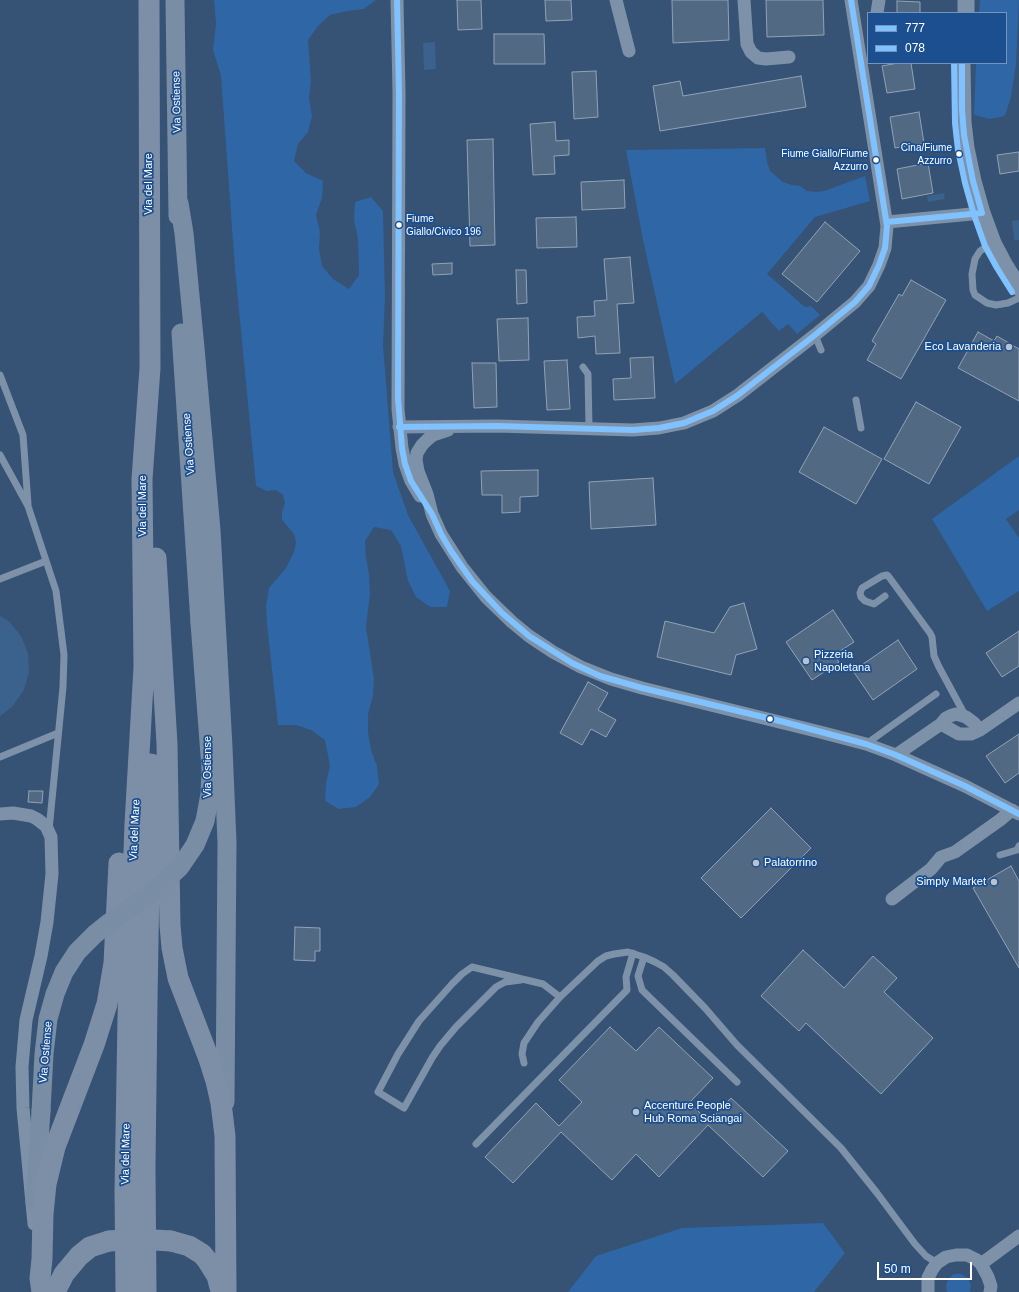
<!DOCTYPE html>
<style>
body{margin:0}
#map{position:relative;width:1019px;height:1292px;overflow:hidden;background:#365274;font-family:Helvetica,sans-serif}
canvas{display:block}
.legend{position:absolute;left:867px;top:12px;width:140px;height:52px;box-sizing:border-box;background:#1b4f8f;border:1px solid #7695bc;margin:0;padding:5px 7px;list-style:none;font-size:12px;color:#fff}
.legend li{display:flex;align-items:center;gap:8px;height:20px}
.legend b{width:20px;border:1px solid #7695bc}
.scale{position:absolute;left:877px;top:1262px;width:95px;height:18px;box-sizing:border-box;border:2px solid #fff;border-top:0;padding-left:5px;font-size:12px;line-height:14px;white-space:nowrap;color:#fff;-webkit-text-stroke:3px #1b4f8f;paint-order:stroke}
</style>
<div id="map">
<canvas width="1019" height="1292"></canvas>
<ul class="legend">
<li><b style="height:5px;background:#80c2ff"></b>777</li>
<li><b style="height:5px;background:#80c2ff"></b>078</li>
</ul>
<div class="scale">50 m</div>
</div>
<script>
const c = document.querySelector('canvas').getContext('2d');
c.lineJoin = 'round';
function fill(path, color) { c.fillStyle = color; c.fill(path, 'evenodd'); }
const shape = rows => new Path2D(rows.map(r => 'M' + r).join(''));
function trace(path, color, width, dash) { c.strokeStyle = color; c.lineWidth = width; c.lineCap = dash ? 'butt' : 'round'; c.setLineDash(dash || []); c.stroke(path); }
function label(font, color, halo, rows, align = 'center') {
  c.font = font + ' Helvetica,sans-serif'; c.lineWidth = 3.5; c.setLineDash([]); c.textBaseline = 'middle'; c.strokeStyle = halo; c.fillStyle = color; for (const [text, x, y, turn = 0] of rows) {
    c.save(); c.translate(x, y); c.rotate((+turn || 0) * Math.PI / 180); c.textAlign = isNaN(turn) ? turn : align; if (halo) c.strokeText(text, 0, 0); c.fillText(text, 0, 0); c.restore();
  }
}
fill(shape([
 [214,0,376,0,364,9,347,11,330,15,318,26,308,40,311,81,309,98,312,116,308,132,298,144,294,161,306,173,323,181,322,198,316,215,320,232,319,249,322,266,333,279,349,289,359,275,358,239,354,220,355,202,371,197,383,211,385,298,383,345,393,472,408,515,450,591,447,607,430,607,416,597,408,581,401,546,391,530,374,527,365,541,366,557,369,574,370,593,366,627,374,679,373,696,368,714,368,732,371,750,377,766,379,784,370,797,356,807,339,809,325,801,326,783,330,766,325,740,311,730,296,725,278,725,267,624,266,606,269,588,286,568,294,552,296,543,294,534,282,520,282,512,285,503,283,495,276,490,267,491,256,486,235,269,221,76,213,50,216,24],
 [980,0,1019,0,1016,64,1011,97,1005,116,990,119,974,115,976,63,1006,63,1006,13,979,13],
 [765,148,767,162,770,171,783,182,792,185,800,186,807,191,816,192,824,191,865,176,870,201,815,217,767,274,805,307,811,306,820,315,797,334,788,324,779,331,762,312,675,384,643,240,626,150],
 [1019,456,1019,510,1006,519,1019,538,1019,591,987,611,932,519],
 [823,1223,845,1253,814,1292,568,1292,596,1256,682,1228],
 [956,1274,961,1274,968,1278,971,1285,970,1292,947,1292,946,1285,947,1282,952,1275]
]), '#2f66a5');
fill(shape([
 [435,42,436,69,424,70,423,43],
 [944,193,945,199,928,202,927,196],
 [1019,220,1019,240,1014,240,1012,221],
 [0,616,9,621,21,636,28,653,29,672,24,690,12,707,0,716]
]), '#3b618d');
const building = shape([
 [457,0,481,0,482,29,458,30,457,0],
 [545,0,571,0,572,20,546,21,545,0],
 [672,0,728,0,729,40,673,43,672,0],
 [766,0,823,0,824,35,767,37,766,0],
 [897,1,920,2,920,13,897,13,897,1],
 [494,34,544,34,545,64,494,64,494,34],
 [898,63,911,63,915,89,887,93,882,66,898,63],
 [596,71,598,117,574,119,572,72,596,71],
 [801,76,806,107,660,131,653,86,680,81,683,96,801,76],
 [919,112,924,143,895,148,890,117,919,112],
 [555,122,556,141,569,140,569,155,554,156,555,174,533,175,530,124,555,122],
 [493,139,495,245,470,246,467,140,493,139],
 [1019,152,1019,171,1000,174,997,155,1019,152],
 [928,163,933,193,902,199,897,169,928,163],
 [624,180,625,208,582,210,581,182,624,180],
 [576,217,577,247,537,248,536,218,576,217],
 [825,222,860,251,817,302,782,274,825,222],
 [630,257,634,303,617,304,620,353,596,354,595,336,578,338,577,317,595,316,594,301,607,300,604,259,630,257],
 [452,263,452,274,433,275,432,264,452,263],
 [516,270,526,270,527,303,517,304,516,270],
 [911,280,946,300,901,379,867,360,876,344,872,341,899,294,902,296,911,280],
 [528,318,529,360,499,361,497,319,528,318],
 [978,332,994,341,997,336,1019,349,1019,401,958,368,978,332],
 [653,357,655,398,614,400,613,379,631,378,630,358,653,357],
 [567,360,570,409,547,410,544,361,567,360],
 [472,363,496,363,497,407,474,408,472,363],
 [916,402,961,427,929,484,884,459,916,402],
 [824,427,882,459,856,504,799,472,824,427],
 [538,470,538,496,520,497,520,512,502,513,502,495,482,495,481,471,538,470],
 [653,478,656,525,591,529,589,482,653,478],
 [744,603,757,649,736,655,731,675,657,657,665,621,714,633,730,607,744,603],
 [833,610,854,642,834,655,839,662,812,680,786,642,833,610],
 [1019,631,1019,666,1002,677,986,653,1019,631],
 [898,640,917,669,873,700,853,671,898,640],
 [588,682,608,693,598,710,616,720,606,737,591,729,582,745,560,733,588,682],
 [1019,734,1019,773,1005,783,986,756,1019,734],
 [29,791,43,791,42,803,28,802,29,791],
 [771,808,811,848,741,918,701,878,771,808],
 [1011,866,1019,881,1019,968,973,888,1011,866],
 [295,927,320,928,320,951,315,951,315,961,294,960,295,927],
 [803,950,844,988,873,956,897,978,884,992,933,1038,881,1094,806,1023,799,1031,761,996,803,950],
 [610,1027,636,1051,659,1027,713,1078,689,1103,709,1121,731,1098,788,1151,763,1177,708,1125,659,1177,636,1154,612,1180,561,1132,513,1183,485,1157,536,1103,559,1126,582,1102,559,1080,610,1027]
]);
fill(building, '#526984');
trace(building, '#92a2b6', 1);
trace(shape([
 [993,243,980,251,975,259,972,274,973,290,975,295,987,303,996,305,1008,303,1019,298],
 [815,335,821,350],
 [583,367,588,374,589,428],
 [0,375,23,435,28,504],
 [856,400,861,428],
 [0,455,28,506,56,591,64,655,63,687,49,830],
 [0,579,46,561],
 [885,596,874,604,865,601,861,597,860,593,862,588,882,576,887,575,889,577,930,633,932,637,934,656,939,667,966,717],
 [866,744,936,694],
 [0,757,58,733],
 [1000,855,1017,850,1019,846],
 [644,957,638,976,642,990,737,1082],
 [521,980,505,982,496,987,456,1027,440,1046,432,1058,404,1108,378,1092,398,1054,419,1021,452,984,462,974,472,967,543,984,560,997],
 [524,1063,522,1054,524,1043,538,1022,560,997,598,961,606,956,614,954,628,952,644,957,655,962,664,967,673,975,705,1008,737,1045,841,1148,877,1193,915,1244,926,1256,937,1263],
 [476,1144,627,990,626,977,633,953]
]), '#7d92a8', 7);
trace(shape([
 [397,0,399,91,398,409,402,448,405,464,411,481,420,496],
 [616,0,629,51],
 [744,0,747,44,751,52,758,58,766,59,789,57],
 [877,13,879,0],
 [887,222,982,213],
 [399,427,497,426,633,430,659,428,684,423,713,411,738,395,815,335,855,302,869,286,879,265,885,248,887,226,851,0],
 [448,430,433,435,427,440,422,445,417,453,416,460,418,471,427,494,432,514,441,534,462,567,486,597,512,622,529,636,553,652,581,667,611,679,642,688,820,732,866,744,896,755,965,786,1019,814],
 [941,724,959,734,971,734,980,730,1019,703],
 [896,755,941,724,946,718,950,716,956,714,966,717,974,723,980,730],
 [0,814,13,813,31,816,37,819,46,826,51,837,52,874,47,922,41,956,26,1020,22,1067,23,1108,34,1224],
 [892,899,931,869,941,857,955,852,1000,820,1012,810],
 [981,1264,1019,1236],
 [928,1292,928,1278,932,1270,937,1263,946,1257,956,1255,967,1255,977,1260,981,1264,988,1277,991,1286,990,1292]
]), '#7d92a8', 13);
trace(shape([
 [966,13,966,0],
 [962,63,963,122,966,148,973,181,982,213,993,243,1004,264,1019,288]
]), '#7d92a8', 17);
trace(shape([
 [175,0,178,216],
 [179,203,184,233,195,348,211,530,223,747,227,842,225,1102],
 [181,333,200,623],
 [35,1203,41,1111]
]), '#798da4', 19);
trace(shape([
 [156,558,167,744,170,925,172,948,178,978,209,1059,216,1081,221,1103,225,1136,226,1292],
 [171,1241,189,1246,202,1254,207,1260,217,1276,221,1291],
 [42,1292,40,1278,42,1259,43,1214,46,1184,55,1147,94,1045,107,1004,114,963,119,863],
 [55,1292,64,1274,79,1256,90,1247,109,1241],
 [126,1292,125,1191,128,1018,135,824,144,667,142,479,150,368,149,0],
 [146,1292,145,1168,147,1000,151,764]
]), '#7d8ea7', 21);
trace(shape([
 [41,1111,44,1054,48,1019,55,994,64,972,77,952,95,934,110,922,152,893,180,867,195,845,205,821,210,794,211,768,200,623]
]), '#798da4', 19);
trace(shape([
 [109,1241,138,1239,171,1241]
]), '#7d8ea7', 21);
trace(shape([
 [397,0,399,91,398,398,402,448,405,464,411,481,432,514,441,534,451,551,472,581,502,613,529,636,572,663,600,676,642,688,784,722,866,744,896,755,965,786,1019,814],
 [962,63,962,109,964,135,973,181,982,213],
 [887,222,982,213],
 [399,427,497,426,633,430,659,428,684,423,713,411,738,395,815,335,855,302,869,286,879,265,885,248,887,226,851,0]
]), '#80c2ff', 6);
trace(shape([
 [954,63,955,123,958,150,965,183,974,215,985,246,997,268,1012,292]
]), '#80c2ff', 6);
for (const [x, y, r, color] of [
 [959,154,3.5,"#fff"],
 [876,160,3.5,"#fff"],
 [399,225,3.5,"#fff"],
 [1009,347,4,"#b9c2ce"],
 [806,661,4,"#b9c2ce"],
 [770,719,3.5,"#fff"],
 [756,863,4,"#b9c2ce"],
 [994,882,4,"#b9c2ce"],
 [636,1112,4,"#b9c2ce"]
]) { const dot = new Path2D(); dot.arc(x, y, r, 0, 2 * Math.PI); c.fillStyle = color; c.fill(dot); trace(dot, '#1b4f8f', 1.5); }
label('10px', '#fff', '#1b4f8f', [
 ["Cina/Fiume",952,148],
 ["Azzurro",952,161],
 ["Fiume Giallo/Fiume",868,154],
 ["Azzurro",868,167],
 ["Fiume",406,219,"left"],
 ["Giallo/Civico 196",406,232,"left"]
], 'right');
label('11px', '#fff', '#1b4f8f', [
 ["Via Ostiense",177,102,-91],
 ["Via del Mare",149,184,-90],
 ["Via Ostiense",189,444,-94],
 ["Via del Mare",143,506,-90],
 ["Via Ostiense",208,767,-90],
 ["Via del Mare",135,830,-87],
 ["Via Ostiense",46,1052,-85],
 ["Via del Mare",126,1154,-89]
]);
label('11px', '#fff', '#1b4f8f', [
 ["Eco Lavanderia",1001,347,"right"],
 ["Pizzeria",814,655],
 ["Napoletana",814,668],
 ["Palatorrino",764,863],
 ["Simply Market",986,882,"right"],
 ["Accenture People",644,1106],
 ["Hub Roma Sciangai",644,1119]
], 'left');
</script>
